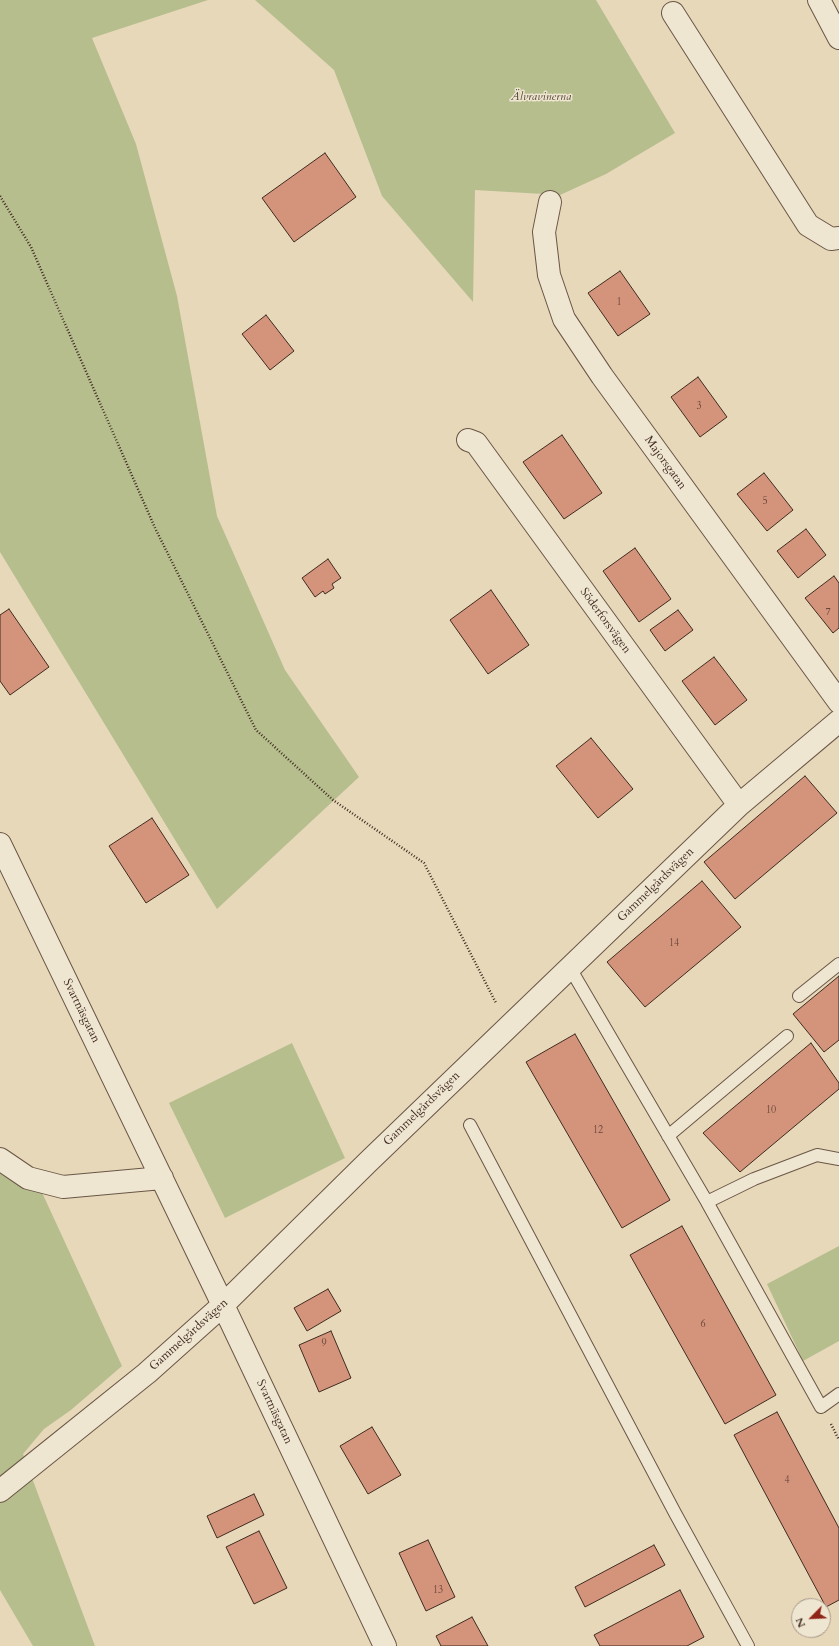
<!DOCTYPE html>
<meta charset="utf-8">
<style>
body{margin:0}
#map{position:relative;width:839px;height:1646px;overflow:hidden;background:#e7d8b9;font-family:Cardo,serif}
canvas{display:block}
.north{position:absolute;left:791px;top:1598px;width:40px;height:40px;box-sizing:border-box;background:#efe6d2;border:1px solid #a99b8b;border-radius:50%;rotate:246deg;font-size:11px;font-weight:700;line-height:16px;text-align:center;color:#402b20}
.north::after{content:'';display:block;margin:auto;width:14px;height:18px;background:#8f2418;clip-path:polygon(50% 0,100% 100%,50% 72%,0 100%)}
</style>
<div id="map">
<canvas width="839" height="1646"></canvas>
<div class="north">N</div>
</div>
<script>
const c = document.querySelector('canvas').getContext('2d');
c.lineJoin = 'round';
function fill(path, color) { c.fillStyle = color; c.fill(path, 'evenodd'); }
const shape = rows => new Path2D(rows.map(r => 'M' + r).join(''));
function trace(path, color, width, dash) { c.strokeStyle = color; c.lineWidth = width; c.lineCap = dash ? 'butt' : 'round'; c.setLineDash(dash || []); c.stroke(path); }
function label(font, color, halo, rows, align = 'center') {
  c.font = font + ' Cardo,serif'; c.lineWidth = 3; c.setLineDash([]); c.textBaseline = 'middle'; c.strokeStyle = halo; c.fillStyle = color; for (const [text, x, y, turn = 0] of rows) {
    c.save(); c.translate(x, y); c.rotate((+turn || 0) * Math.PI / 180); c.textAlign = isNaN(turn) ? turn : align; if (halo) c.strokeText(text, 0, 0); c.fillText(text, 0, 0); c.restore();
  }
}
fill(shape([
 [0,0,208,0,92,38,136,144,177,296,217,516,285,670,359,777,217,909,0,552],
 [255,0,596,0,675,133,606,174,560,195,475,190,473,302,382,196,334,70],
 [292,1043,345,1158,225,1218,169,1103],
 [0,1161,39,1186,122,1366,71,1410,44,1429,23,1454,95,1646,33,1646,0,1590],
 [839,1246,839,1341,803,1361,767,1284]
]), '#b7be8e');
const building = shape([
 [325,153,356,197,294,242,262,198,325,153],
 [620,271,650,314,618,336,588,293,620,271],
 [266,315,294,351,270,370,242,334,266,315],
 [698,377,727,417,700,437,671,397,698,377],
 [562,435,602,493,564,519,523,462,562,435],
 [764,473,793,510,767,531,737,494,764,473],
 [806,529,826,555,798,578,777,551,806,529],
 [635,548,671,599,639,622,603,571,635,548],
 [328,559,341,578,332,584,334,588,325,594,323,591,315,597,302,578,328,559],
 [834,576,839,583,839,628,833,633,805,598,834,576],
 [491,590,529,645,488,674,450,620,491,590],
 [9,609,49,667,10,695,0,681,0,615,9,609],
 [678,610,693,630,665,651,650,630,678,610],
 [714,657,747,700,715,725,682,681,714,657],
 [591,738,633,789,598,818,556,766,591,738],
 [805,776,837,813,735,899,704,862,805,776],
 [152,818,189,875,146,903,109,846,152,818],
 [702,881,741,927,645,1007,607,962,702,881],
 [839,976,839,1040,824,1052,793,1014,839,976],
 [575,1034,670,1200,622,1228,526,1062,575,1034],
 [811,1043,839,1083,839,1089,740,1172,703,1133,811,1043],
 [682,1226,776,1395,725,1424,630,1255,682,1226],
 [328,1289,341,1311,307,1331,294,1308,328,1289],
 [331,1331,351,1378,319,1392,299,1345,331,1331],
 [777,1412,839,1528,839,1600,826,1607,734,1435,777,1412],
 [372,1427,401,1475,368,1494,340,1446,372,1427],
 [254,1494,264,1515,217,1538,207,1516,254,1494],
 [259,1531,287,1588,254,1604,226,1547,259,1531],
 [428,1540,455,1597,426,1611,399,1553,428,1540],
 [654,1545,665,1565,585,1607,575,1587,654,1545],
 [680,1590,704,1637,687,1646,600,1646,594,1635,680,1590],
 [472,1617,488,1646,441,1646,436,1636,472,1617]
]);
fill(building, '#d4937b');
trace(building, '#402b20', 1);
const lane = shape([
 [570,968,707,1202,821,1407,839,1394],
 [799,996,839,964],
 [470,1125,675,1513,748,1646],
 [668,1136,787,1036],
 [707,1202,754,1179,817,1155,839,1159]
]);
const street = shape([
 [819,0,839,38],
 [673,13,808,225,831,239,839,238],
 [550,202,544,232,549,275,564,319,602,376,839,702],
 [468,440,476,443,739,805],
 [0,844,223,1305,385,1646],
 [0,1159,28,1178,63,1187,162,1178],
 [0,1491,147,1373,223,1305,368,1162,739,805,839,721]
]);
trace(lane, '#6a5646', 14);
trace(street, '#6a5646', 24);
trace(shape([
 [0,196,31,247,156,530,256,730,333,800,424,863,496,1003],
 [831,1424,839,1440]
]), '#402b20', 2.5, [1, 2]);
trace(lane, '#efe6d2', 12);
trace(street, '#efe6d2', 22);
label('10px', '#654537', null, [
 ["1",619,303],
 ["3",699,407],
 ["5",765,502],
 ["7",828,613],
 ["14",674,944],
 ["10",771,1111],
 ["12",598,1131],
 ["6",703,1325],
 ["9",324,1344],
 ["4",787,1481],
 ["13",438,1591]
]);
label('italic 12px', '#584836', '#efe6d2', [
 ["Älvravinerna",541,97]
]);
label('12px', '#402b20', '#efe6d2', [
 ["Majorsgatan",665,463,54],
 ["Söderforsvägen",605,621,54],
 ["Gammelgårdsvägen",656,885,-44],
 ["Svartnäsgatan",81,1011,64],
 ["Gammelgårdsvägen",422,1109,-44],
 ["Gammelgårdsvägen",189,1335,-42],
 ["Svartnäsgatan",274,1412,65]
]);
</script>
